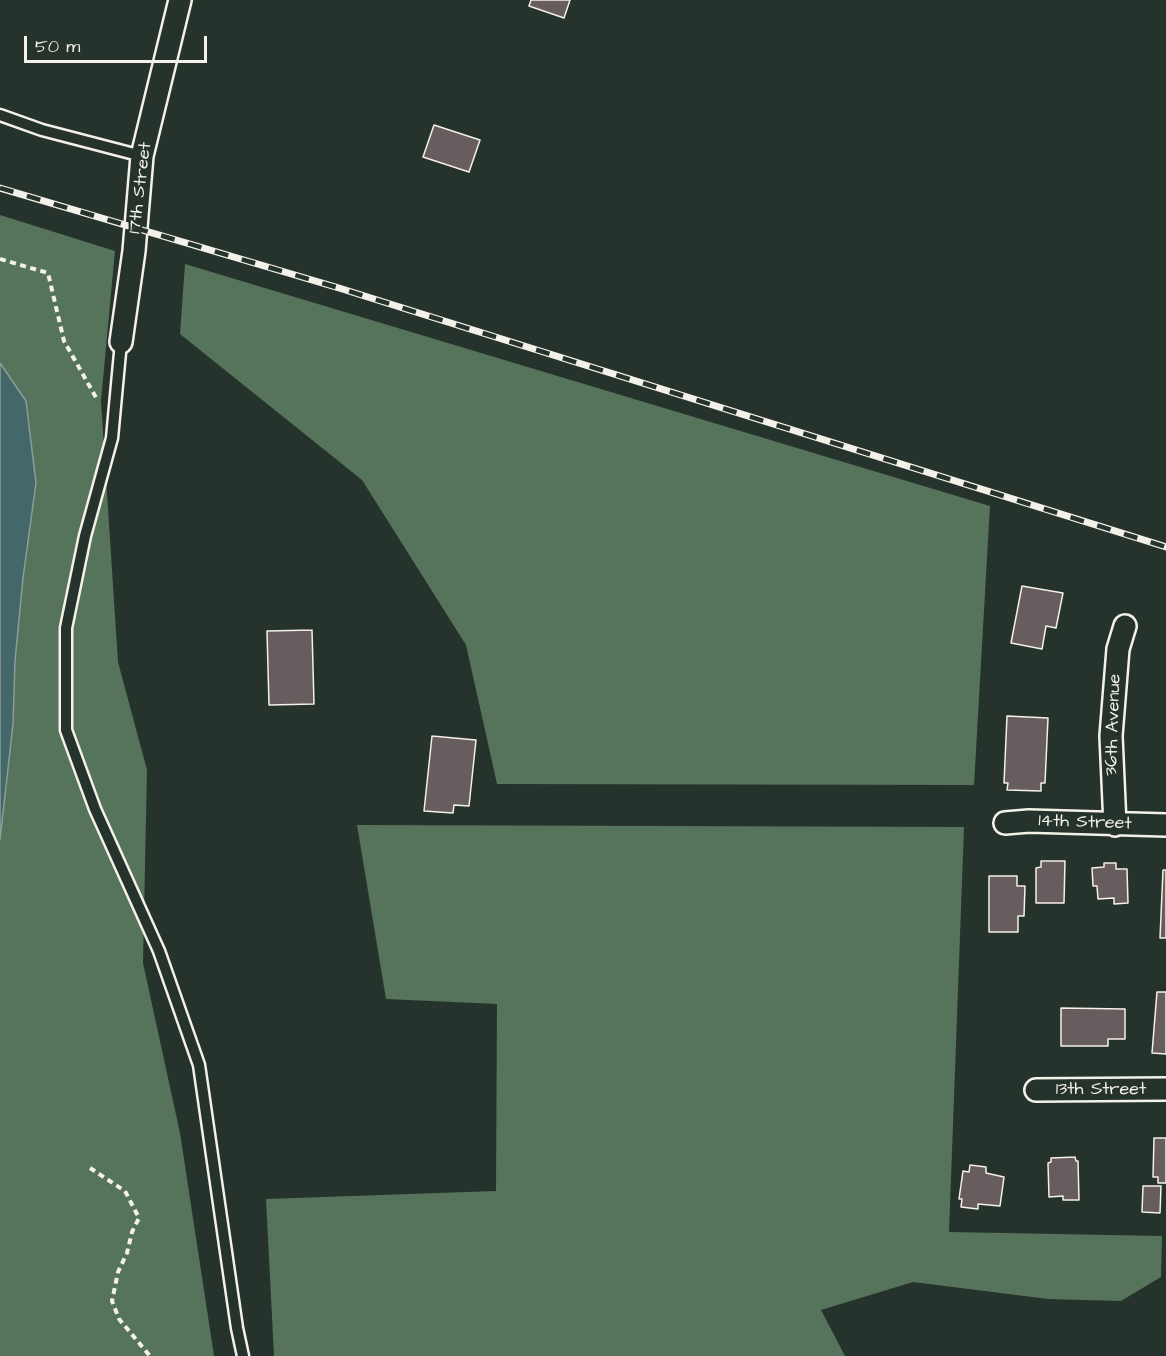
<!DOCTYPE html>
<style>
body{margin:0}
#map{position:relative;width:1166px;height:1356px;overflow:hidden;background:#26332d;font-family:"Architects Daughter",sans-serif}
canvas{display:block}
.scale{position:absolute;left:24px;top:36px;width:183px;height:27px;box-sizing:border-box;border:3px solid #f4f1e8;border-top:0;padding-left:8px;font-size:18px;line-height:21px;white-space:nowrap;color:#f4f1e8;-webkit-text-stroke:4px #26332d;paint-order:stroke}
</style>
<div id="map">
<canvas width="1166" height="1356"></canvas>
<div class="scale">50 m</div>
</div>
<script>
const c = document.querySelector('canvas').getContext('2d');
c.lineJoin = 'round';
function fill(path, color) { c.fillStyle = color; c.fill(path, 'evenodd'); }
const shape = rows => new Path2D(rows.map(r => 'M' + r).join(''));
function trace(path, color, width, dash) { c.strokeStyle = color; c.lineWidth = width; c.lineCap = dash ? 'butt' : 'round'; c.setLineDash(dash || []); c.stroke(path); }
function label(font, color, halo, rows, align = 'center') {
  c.font = font + ' "Architects Daughter",sans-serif'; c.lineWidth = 4.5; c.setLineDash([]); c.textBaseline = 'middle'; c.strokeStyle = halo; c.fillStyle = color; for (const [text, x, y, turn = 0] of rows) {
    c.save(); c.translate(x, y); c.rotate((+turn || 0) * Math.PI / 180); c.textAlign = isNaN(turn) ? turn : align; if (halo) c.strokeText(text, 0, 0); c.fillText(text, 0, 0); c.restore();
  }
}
fill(shape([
 [0,215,115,251,101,401,118,662,147,770,143,963,180,1133,214,1356,0,1356],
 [185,264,990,506,974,785,497,784,466,645,362,480,180,334],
 [357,825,964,827,949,1232,1162,1236,1161,1277,1121,1301,1048,1299,913,1282,821,1310,845,1356,274,1356,266,1199,496,1191,497,1004,386,999]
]), '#56735b');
const water = shape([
 [0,363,26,401,36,483,23,578,15,661,13,724,0,840,0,363]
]);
fill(water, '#446769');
trace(water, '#8a9e9c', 1.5);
const building = shape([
 [531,0,570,0,564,18,529,6,531,0],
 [434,125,480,140,469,172,423,157,434,125],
 [1022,586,1063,593,1056,628,1046,626,1042,649,1011,643,1022,586],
 [312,630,314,704,269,705,267,631,312,630],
 [1007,716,1048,718,1045,783,1041,783,1041,791,1007,790,1008,783,1004,783,1007,716],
 [432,736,476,740,469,806,454,805,453,813,424,811,432,736],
 [1041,861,1065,861,1064,903,1036,903,1036,868,1041,867,1041,861],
 [1104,863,1116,863,1116,869,1127,869,1128,903,1114,904,1114,898,1098,899,1097,886,1093,886,1092,868,1104,867,1104,863],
 [1163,870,1166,870,1166,938,1160,938,1163,870],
 [989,876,1017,876,1017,886,1025,886,1024,916,1018,916,1018,932,989,932,989,876],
 [1157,992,1166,992,1166,1054,1152,1053,1157,992],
 [1061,1008,1125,1009,1125,1039,1108,1039,1108,1046,1061,1046,1061,1008],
 [1154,1138,1166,1138,1166,1183,1158,1183,1158,1177,1153,1177,1154,1138],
 [1075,1157,1076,1161,1078,1161,1079,1200,1063,1200,1063,1196,1049,1197,1048,1163,1051,1162,1051,1158,1075,1157],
 [970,1165,986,1167,986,1173,1004,1177,1000,1206,978,1204,978,1209,961,1207,962,1199,959,1199,963,1171,969,1172,970,1165],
 [1143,1186,1161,1186,1160,1213,1142,1212,1143,1186]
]);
fill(building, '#675c5e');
trace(building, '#f4f1e8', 1.5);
const service = shape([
 [0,115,42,130,142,156],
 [121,342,112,438,85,536,66,628,66,730,95,809,159,951,199,1065,237,1328,243,1356]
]);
const minor = shape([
 [121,342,134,251,142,156,180,0],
 [1005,823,1029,821,1166,825],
 [1115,825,1111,736,1118,649,1125,626],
 [1036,1090,1166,1089]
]);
trace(service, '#f4f1e8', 15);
trace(minor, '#f4f1e8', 26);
trace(shape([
 [0,259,48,273,64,341,98,401],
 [90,1168,125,1191,139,1218,132,1232,127,1253,118,1272,112,1301,119,1319,150,1356]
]), '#f4f1e8', 4, [6, 4.5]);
trace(service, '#26332d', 10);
trace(minor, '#26332d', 21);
const rail = shape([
 [0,188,339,288,1166,547]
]);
trace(rail, '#f4f1e8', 7);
trace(rail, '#26332d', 4.5, [14]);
label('18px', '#f4f1e8', '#26332d', [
 ["17th Street",141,188,-83],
 ["36th Avenue",1114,725,-88],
 ["14th Street",1085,823,2],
 ["13th Street",1101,1090]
]);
</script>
